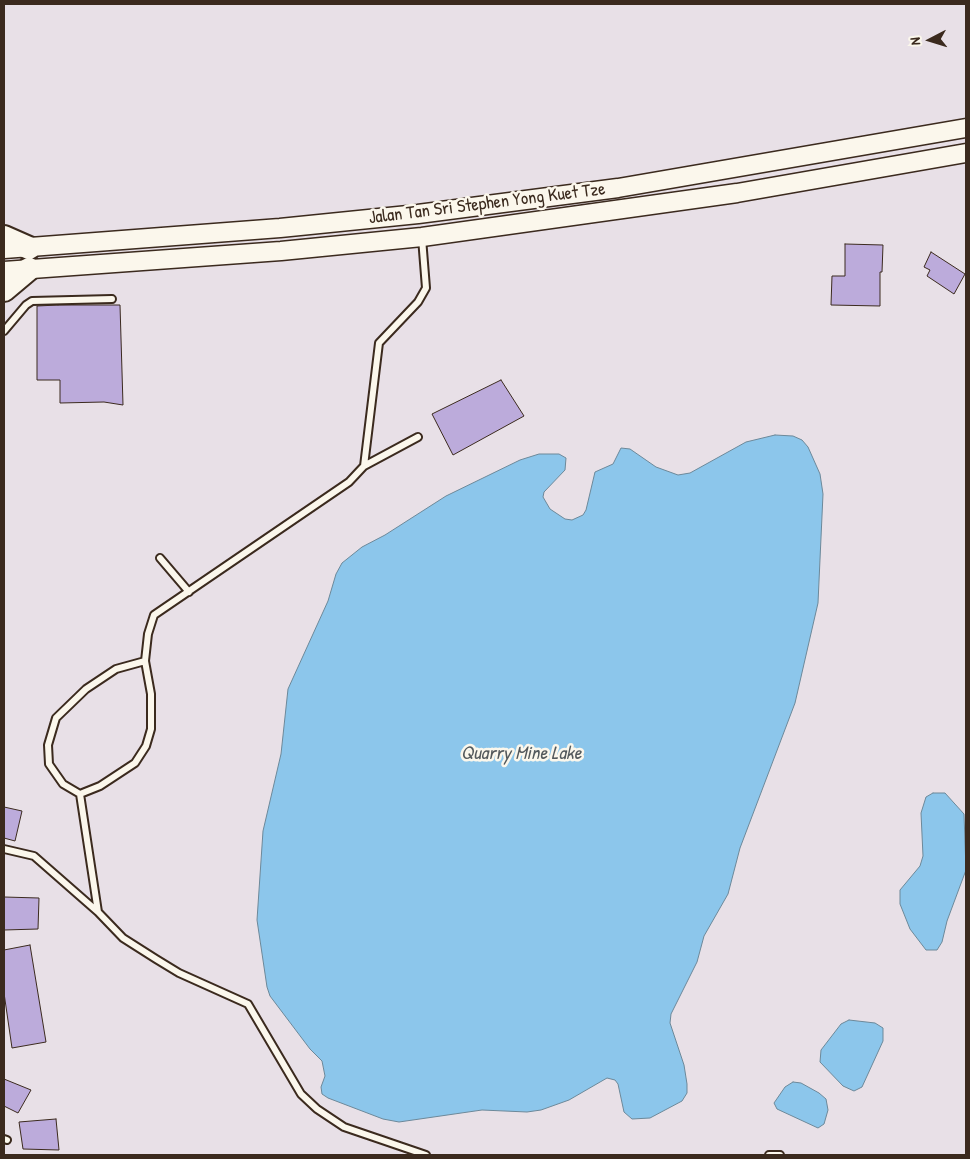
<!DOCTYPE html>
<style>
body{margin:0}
#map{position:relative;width:970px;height:1159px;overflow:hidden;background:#e8e0e7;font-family:"Patrick Hand",sans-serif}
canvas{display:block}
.frame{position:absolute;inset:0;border:5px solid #3b2a1e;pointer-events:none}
.north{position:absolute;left:905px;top:15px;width:50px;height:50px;-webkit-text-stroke:4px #fbf7ec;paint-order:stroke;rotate:265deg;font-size:14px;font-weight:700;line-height:20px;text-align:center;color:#3b2a1e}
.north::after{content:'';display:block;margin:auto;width:18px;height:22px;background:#3b2a1e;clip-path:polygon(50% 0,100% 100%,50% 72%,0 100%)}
</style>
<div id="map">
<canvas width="970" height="1159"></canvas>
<div class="frame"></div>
<div class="north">N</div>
</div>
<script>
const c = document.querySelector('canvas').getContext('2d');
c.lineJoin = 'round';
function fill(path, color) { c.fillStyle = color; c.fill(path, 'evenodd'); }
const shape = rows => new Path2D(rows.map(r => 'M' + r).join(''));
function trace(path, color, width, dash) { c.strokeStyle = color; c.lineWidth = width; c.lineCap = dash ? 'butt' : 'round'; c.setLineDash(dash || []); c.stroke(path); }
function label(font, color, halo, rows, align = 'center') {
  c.font = font + ' "Patrick Hand",sans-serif'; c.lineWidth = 5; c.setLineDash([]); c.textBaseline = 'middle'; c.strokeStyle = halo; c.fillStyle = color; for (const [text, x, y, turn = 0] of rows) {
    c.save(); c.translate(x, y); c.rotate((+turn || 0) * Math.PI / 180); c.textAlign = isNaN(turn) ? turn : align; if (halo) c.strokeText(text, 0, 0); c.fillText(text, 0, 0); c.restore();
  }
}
const water = shape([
 [775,435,793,436,802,440,808,447,820,474,823,494,818,603,795,703,740,848,728,894,704,936,697,962,671,1014,670,1023,684,1065,687,1084,687,1093,682,1101,650,1118,632,1119,624,1112,618,1084,615,1080,607,1078,569,1100,541,1110,527,1112,482,1110,399,1122,383,1119,328,1098,322,1094,321,1087,325,1076,322,1061,310,1049,270,996,267,987,257,920,263,831,281,754,288,689,328,601,336,574,342,563,362,547,385,535,446,496,520,460,539,454,559,454,566,458,565,470,544,492,543,497,550,509,565,519,572,520,583,515,586,510,595,472,613,464,621,448,630,449,656,467,678,475,690,473,746,442,775,435],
 [933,793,945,793,964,814,966,870,947,921,942,942,937,950,926,950,910,929,900,904,900,890,920,866,923,856,921,813,926,797,933,793],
 [849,1020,875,1023,883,1028,883,1041,862,1087,854,1091,843,1086,820,1062,821,1050,841,1024,849,1020],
 [793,1082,801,1083,819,1093,826,1099,828,1110,824,1124,818,1128,777,1109,774,1103,785,1087,793,1082]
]);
fill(water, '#8cc6eb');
trace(water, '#6c8899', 1);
const building = shape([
 [845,244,883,245,882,272,880,272,880,306,831,305,832,276,845,276,845,244],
 [931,252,965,274,954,294,927,276,930,270,924,267,931,252],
 [58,305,120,305,123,405,104,402,60,403,60,380,37,380,37,306,58,305],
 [501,380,524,416,453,455,432,414,501,380],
 [4,807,22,811,15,841,4,838,4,807],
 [4,897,39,898,38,929,4,930,4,897],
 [30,945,46,1042,12,1048,4,993,4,950,30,945],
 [4,1079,31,1090,18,1113,4,1106,4,1079],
 [56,1119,59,1150,23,1149,19,1122,56,1119]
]);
fill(building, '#bcabdb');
trace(building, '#3b2a1e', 1);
const lane = shape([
 [4,331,26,305,32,301,112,299],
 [364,466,418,437],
 [160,558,189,592],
 [145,661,116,669,86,689,56,718,48,745,49,764,63,784,80,794,100,786,135,763,146,746,151,729,151,694,145,661,148,634,154,615,349,482,364,466,379,343,418,302,426,288,422,238],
 [4,849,34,856,98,912,80,794],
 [98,912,123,938,156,959,179,973,248,1004,301,1094,317,1109,344,1127,426,1155],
 [4,1139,7,1140],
 [769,1155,780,1155]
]);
const secondary = shape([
 [4,249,280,228,418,214,618,188,966,128],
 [4,271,281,251,422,237,737,193,966,153]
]);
const highway = shape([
 [4,237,29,248],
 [4,290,29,269]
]);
trace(lane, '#3b2a1e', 10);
trace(secondary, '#3b2a1e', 21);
trace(highway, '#3b2a1e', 26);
trace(lane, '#fbf7ec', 6);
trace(secondary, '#fbf7ec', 18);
trace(highway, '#fbf7ec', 22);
label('18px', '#3b2a1e', '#fbf7ec', [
 ["Jalan Tan Sri Stephen Yong Kuet Tze",487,204,-7]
]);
label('italic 19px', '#53595c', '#fbf7ec', [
 ["Quarry Mine Lake",521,754]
]);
</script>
